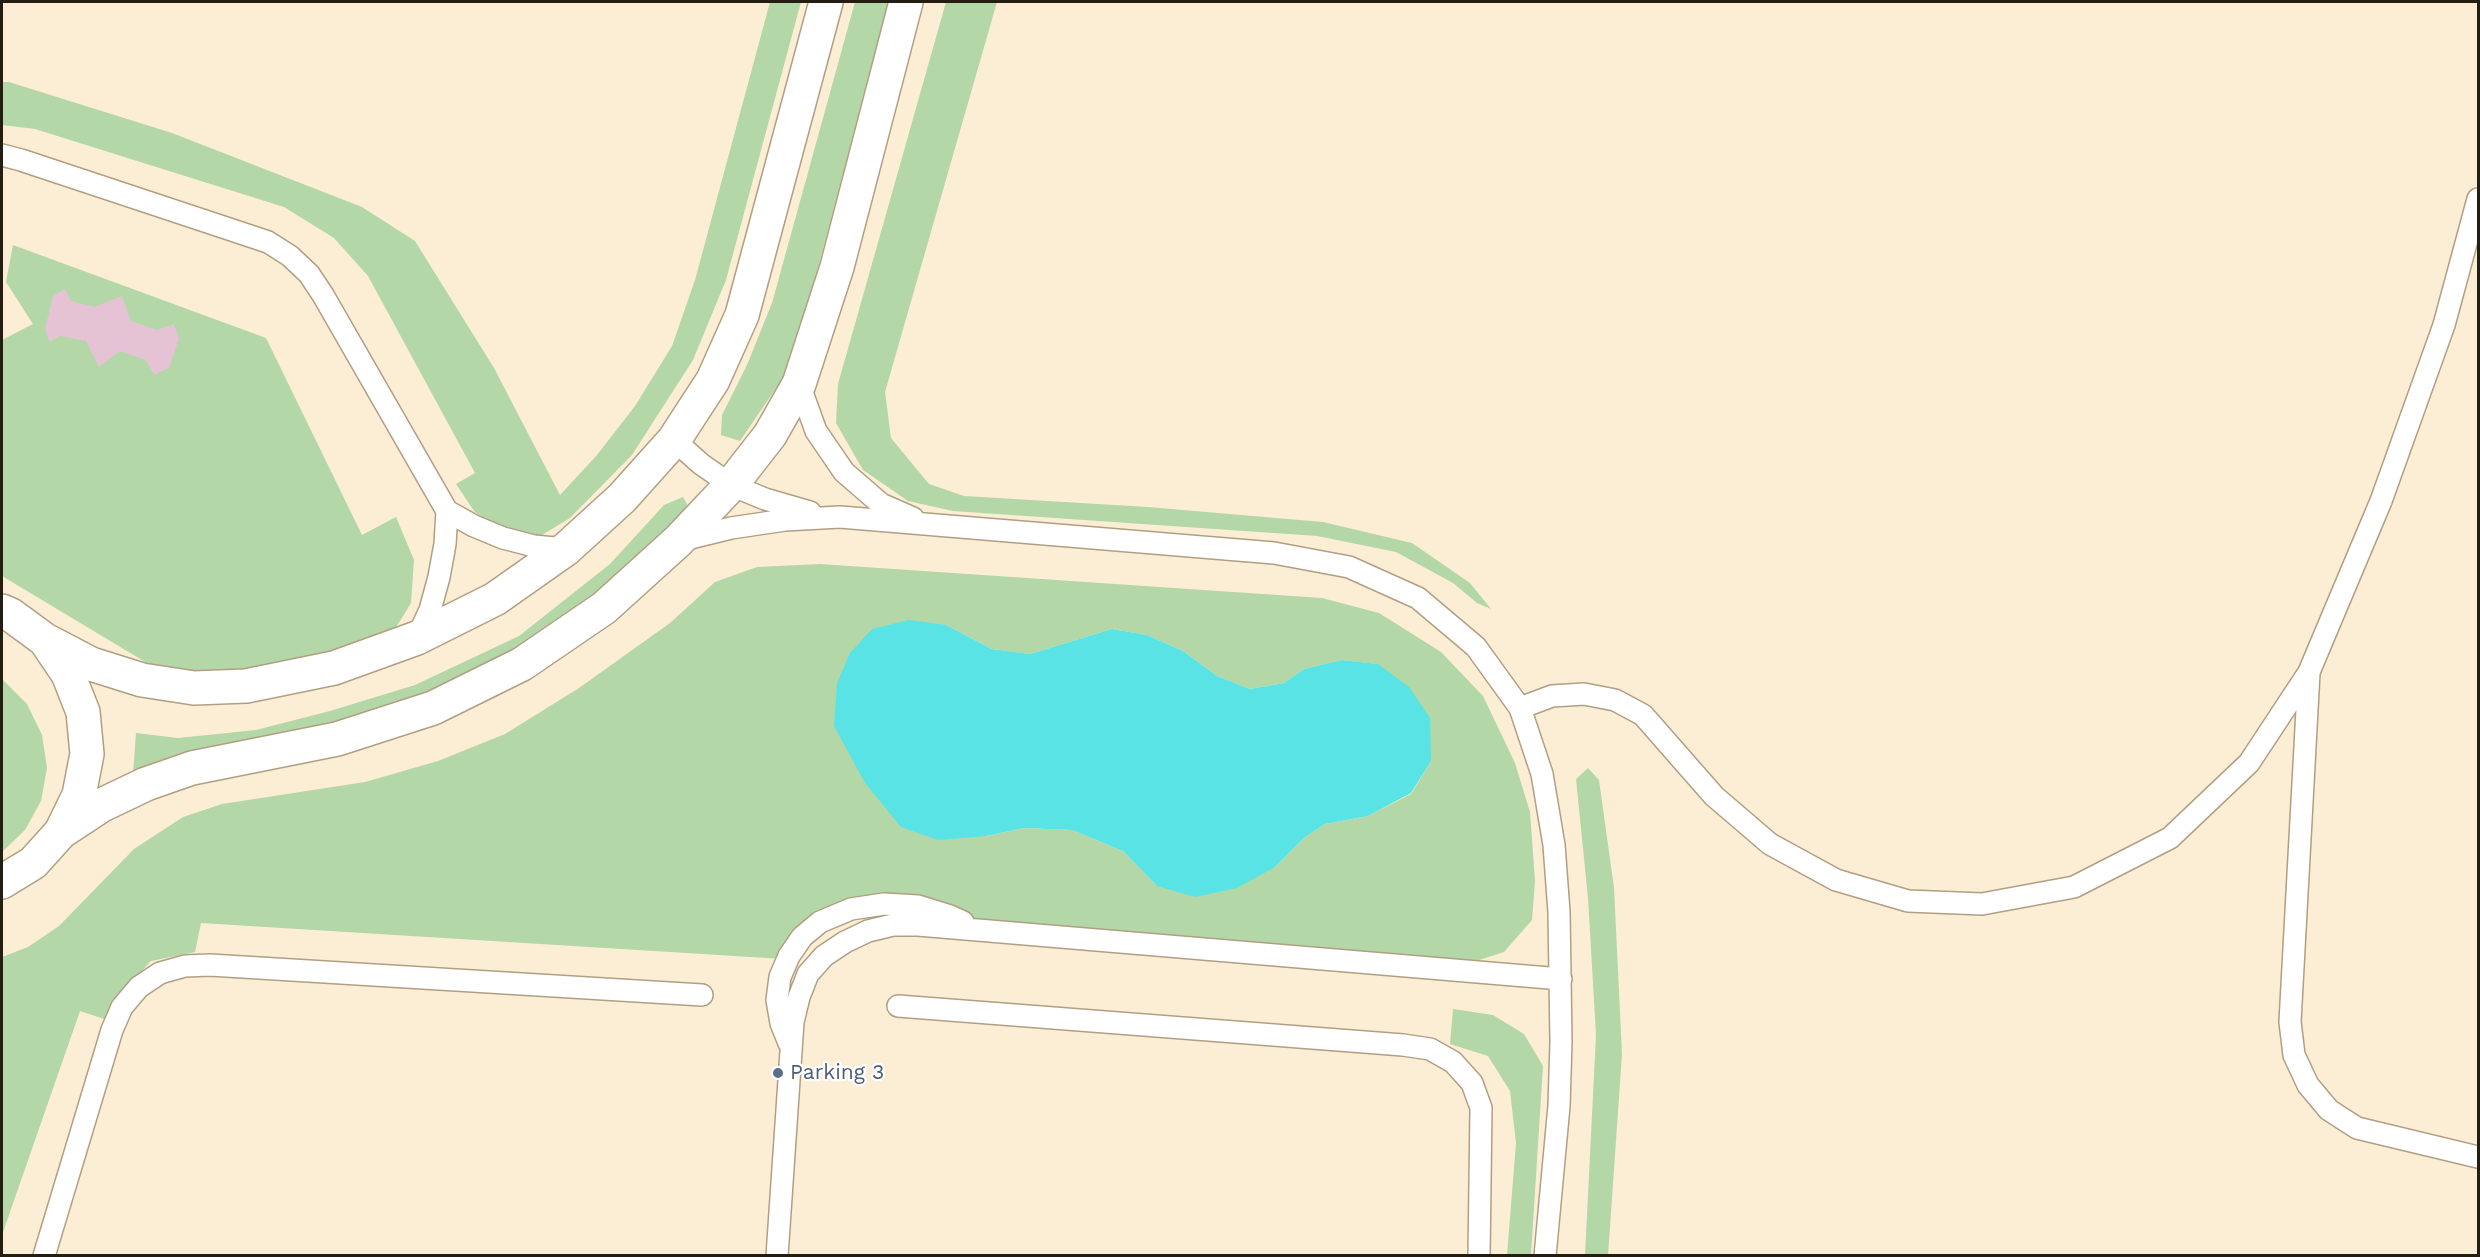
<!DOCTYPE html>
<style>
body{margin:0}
#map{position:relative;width:2480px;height:1257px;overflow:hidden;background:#fcedd5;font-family:"Work Sans",sans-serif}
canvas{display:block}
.frame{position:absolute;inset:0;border:3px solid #231d12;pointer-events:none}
</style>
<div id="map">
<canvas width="2480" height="1257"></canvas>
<div class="frame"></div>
</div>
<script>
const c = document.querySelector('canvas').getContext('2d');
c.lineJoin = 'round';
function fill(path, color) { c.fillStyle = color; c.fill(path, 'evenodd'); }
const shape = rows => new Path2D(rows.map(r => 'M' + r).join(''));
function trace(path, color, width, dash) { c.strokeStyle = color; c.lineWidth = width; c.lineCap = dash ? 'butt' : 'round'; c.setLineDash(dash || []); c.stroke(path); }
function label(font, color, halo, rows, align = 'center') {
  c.font = font + ' "Work Sans",sans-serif'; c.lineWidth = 4.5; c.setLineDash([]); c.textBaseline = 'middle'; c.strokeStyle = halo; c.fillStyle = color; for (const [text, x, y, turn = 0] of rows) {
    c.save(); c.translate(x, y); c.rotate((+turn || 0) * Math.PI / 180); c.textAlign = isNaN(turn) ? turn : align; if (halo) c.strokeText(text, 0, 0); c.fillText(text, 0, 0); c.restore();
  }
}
fill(shape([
 [770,2,801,2,726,280,693,360,632,455,570,518,537,538,505,536,474,511,456,484,475,473,368,276,334,238,284,207,35,129,2,125,2,82,9,82,172,133,362,207,415,241,494,368,560,495,597,455,635,406,672,346,695,280],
 [855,2,889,2,807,309,783,378,740,441,721,435,722,415,747,365,772,303],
 [946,2,997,2,885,392,891,438,929,484,964,496,1148,507,1323,522,1412,543,1470,583,1491,609,1477,603,1453,583,1396,552,1317,536,953,511,908,501,863,470,836,423,838,384],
 [13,245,266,338,362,535,396,517,414,560,411,603,392,634,348,658,208,677,147,663,2,576,2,340,33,324,6,282],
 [683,497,692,513,481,691,133,774,136,733,178,738,256,730,330,711,415,685,519,636,610,564,664,505],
 [820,564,1322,598,1379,613,1441,652,1483,696,1515,763,1530,812,1535,881,1532,920,1504,952,1476,961,839,915,783,959,201,923,195,952,151,961,127,987,113,1022,80,1011,2,1235,2,957,28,947,59,926,134,849,183,817,222,804,365,782,438,761,505,734,579,688,670,623,715,582,757,567],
 [946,625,992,649,1030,654,1112,629,1147,635,1183,651,1217,676,1250,689,1284,683,1304,669,1342,660,1377,664,1431,761,1411,794,1368,816,1325,824,1305,837,1275,867,1157,886,1123,851,1072,830,1024,828,986,836],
 [2,679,27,704,42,735,47,768,41,801,25,830,2,852],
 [1588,768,1599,780,1614,888,1622,1054,1608,1256,1585,1255,1596,1035,1588,898,1576,779],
 [1453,1009,1493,1015,1524,1034,1543,1066,1531,1255,1507,1255,1516,1143,1510,1091,1488,1056,1450,1044]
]), '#b4d7a8');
fill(shape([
 [909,620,946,625,992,649,1030,654,1112,629,1147,635,1183,651,1217,676,1250,689,1284,683,1304,669,1342,660,1378,664,1409,687,1430,718,1431,761,1411,793,1368,816,1325,824,1305,837,1275,867,1237,888,1195,897,1157,886,1123,851,1072,830,1024,828,986,836,938,840,901,827,865,783,834,726,837,683,850,653,872,629]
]), '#59e3e4');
fill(shape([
 [65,289,71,301,94,307,122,296,131,321,157,330,174,324,179,339,169,368,154,375,146,360,120,351,99,367,86,341,60,336,50,342,45,329,53,296]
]), '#e5c3d4');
const lane = shape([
 [2,155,21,160,244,234,268,242,290,256,309,274,323,295,447,511,474,526,503,538,534,546,566,549],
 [799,384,816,431,844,472,881,504,913,518],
 [674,440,701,464,731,485,765,499,810,512],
 [682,540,731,528,785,520,840,517,1274,553,1349,567,1418,598,1476,647,1520,708,1542,774,1554,845,1559,912,1561,1042,1559,1106,1545,1256],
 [417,638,430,610,439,577,445,544,447,511],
 [2309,673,2290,1022,2294,1055,2308,1085,2329,1110,2357,1128,2478,1157],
 [1520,708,1552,696,1584,694,1615,700,1643,715,1714,796,1770,844,1836,880,1908,901,1982,904,2074,887,2170,838,2249,763,2309,672,2381,501,2444,325,2478,199],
 [898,1006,1403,1045,1430,1049,1453,1062,1472,1083,1481,1108,1479,1256],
 [789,1043,781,1023,777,1000,780,977,789,956,802,937,820,922,851,909,884,904,918,906,950,916,963,922],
 [44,1256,112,1030,122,1007,139,987,160,973,185,966,210,965,702,995],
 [777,1256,793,1022,799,997,808,974,824,956,845,942,868,931,893,925,918,925,1561,979]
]);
const street = shape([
 [2,611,11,615,45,640,68,674,83,712,87,754,79,795,61,832,33,863,2,882],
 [45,640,91,664,142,680,194,688,246,686,334,668,417,638,495,599,566,549,622,498,674,440,713,380,742,315,826,2],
 [61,832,102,805,146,784,192,768,337,739,433,708,522,664,604,608,678,541,731,485,770,435,799,384,837,267,906,2]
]);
trace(lane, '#b19f83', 24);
trace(street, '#b19f83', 36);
trace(lane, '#fff', 21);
trace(street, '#fff', 33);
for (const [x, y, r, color] of [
 [778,1073,6,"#5c6f8a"]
]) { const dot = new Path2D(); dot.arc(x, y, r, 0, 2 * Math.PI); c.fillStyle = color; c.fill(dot); trace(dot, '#fff', 2); }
label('21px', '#4e5e75', '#fff', [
 ["Parking 3",790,1073]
], 'left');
</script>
